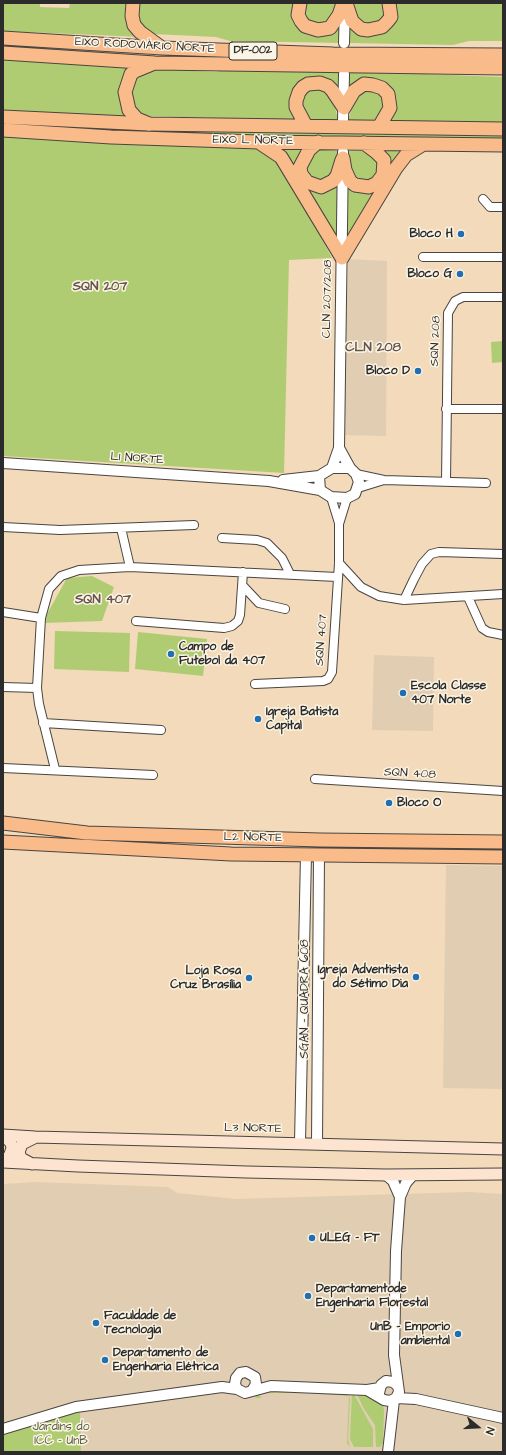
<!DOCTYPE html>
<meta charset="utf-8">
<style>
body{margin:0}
#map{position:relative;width:506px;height:1455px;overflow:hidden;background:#f2dabb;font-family:"Architects Daughter",sans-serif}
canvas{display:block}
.frame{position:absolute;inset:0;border:4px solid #2b2b2b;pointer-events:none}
.north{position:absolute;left:458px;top:1407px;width:40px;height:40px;-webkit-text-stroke:3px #fcf5e5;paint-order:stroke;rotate:108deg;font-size:11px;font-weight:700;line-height:16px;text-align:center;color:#2b2b2b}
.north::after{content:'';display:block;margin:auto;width:14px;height:18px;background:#2b2b2b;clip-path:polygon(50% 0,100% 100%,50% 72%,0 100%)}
</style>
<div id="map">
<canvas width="506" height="1455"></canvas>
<div class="frame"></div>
<div class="north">N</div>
</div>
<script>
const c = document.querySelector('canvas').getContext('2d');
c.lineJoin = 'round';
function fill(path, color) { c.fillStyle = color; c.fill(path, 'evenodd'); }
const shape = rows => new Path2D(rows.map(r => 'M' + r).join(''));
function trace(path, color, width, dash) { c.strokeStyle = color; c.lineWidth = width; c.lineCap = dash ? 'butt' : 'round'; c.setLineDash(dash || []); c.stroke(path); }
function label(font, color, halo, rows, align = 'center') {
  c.font = font + ' "Architects Daughter",sans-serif'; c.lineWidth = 3; c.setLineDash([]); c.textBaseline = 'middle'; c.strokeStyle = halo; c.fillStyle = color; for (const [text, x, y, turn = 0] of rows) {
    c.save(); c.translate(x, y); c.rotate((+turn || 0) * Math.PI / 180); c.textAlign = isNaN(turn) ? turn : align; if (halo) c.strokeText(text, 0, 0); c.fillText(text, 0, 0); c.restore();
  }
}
fill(shape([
 [348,259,387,261,386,436,344,435],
 [374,655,434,657,433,731,372,730],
 [446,865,503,866,503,1089,443,1088],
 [36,1182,168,1187,177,1193,236,1199,469,1192,503,1194,503,1452,3,1452,3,1184]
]), '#e1cdb2');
fill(shape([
 [3,3,40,3,40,7,69,8,70,3,130,3,142,37,3,31],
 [140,3,296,3,302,27,340,20,340,43,230,41,216,37,153,34,149,32,139,20,137,10],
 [303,3,339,3,329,24,309,25,302,7],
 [351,3,386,3,388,6,380,26,358,23],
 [393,3,503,3,503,41,469,41,453,45,349,43,349,20,382,31],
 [3,58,137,65,127,71,119,86,120,102,131,119,3,112],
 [230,68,339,71,339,95,304,84,301,120,144,116,137,112,127,91,132,79,154,69,216,72],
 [348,71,503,77,503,122,386,122,384,85,348,96],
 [317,86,333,98,338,120,313,120,307,117,302,112,303,94],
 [374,87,388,103,375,120,348,121,356,94],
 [3,122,503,134,503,140,192,136,3,125],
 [3,133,310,145,302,180,339,180,338,245,272,146,332,258,289,260,284,473,3,456],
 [414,147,346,245,347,180,375,187,379,150],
 [319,150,338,151,336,173,331,179,314,183,303,167,315,151],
 [348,151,365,151,377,156,381,175,362,184,351,174],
 [503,341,503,362,492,363,491,342],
 [92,576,114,587,102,621,42,623,67,578],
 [55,631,130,633,129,672,54,669],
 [138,632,207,639,203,676,135,669],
 [261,1390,348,1393,350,1398,348,1439,350,1447,347,1443,349,1396,307,1393,259,1393,261,1398,256,1398,255,1397],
 [352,1391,373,1429,373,1447,354,1447,350,1439],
 [356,1392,371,1394,383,1403,384,1410,383,1443,380,1447,376,1447,375,1425,364,1409],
 [80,1410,81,1452,3,1452,3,1432]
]), '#b0cc72');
const minor = shape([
 [483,199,490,207,503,207],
 [423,257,503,257],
 [446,409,503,409],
 [356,474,384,480,486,483],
 [446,482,448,313,455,301,463,297,503,297],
 [358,488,384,480],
 [331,497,339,523],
 [3,527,60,530,194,525],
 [121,528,130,567],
 [222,538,257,540,267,543,282,558,290,574],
 [339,563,361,587,379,596,404,600,503,594],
 [243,586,259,603,285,609],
 [468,597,482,628,488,632,503,635],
 [404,600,414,579,422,564,431,554,439,552,503,554],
 [3,612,41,618],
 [136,621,224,628,232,626,238,621,240,615,243,572],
 [255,684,323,681,328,679,332,672,339,563,339,524,347,498],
 [3,687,37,688],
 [43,723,161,730],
 [3,768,153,775],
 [55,769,39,704,37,688,41,618,49,589,61,576,79,570,130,567,337,577],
 [315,779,503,791]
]);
const tertiary = shape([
 [344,43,345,5],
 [343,121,344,74],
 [339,448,350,468],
 [3,463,269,481,320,490],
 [332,468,339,448,343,152],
 [332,468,350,468,356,474,359,482,355,494,347,498,331,497,320,490,319,476,332,468],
 [283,480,319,476],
 [300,1142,306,854],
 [317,1144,319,854],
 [386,1175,393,1181,400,1197],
 [237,1389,235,1384,236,1378,240,1373,246,1372,255,1377,256,1384,253,1389],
 [367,1390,384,1400,390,1401,396,1398,399,1392,394,1355,396,1251,400,1197,406,1183,413,1175],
 [379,1393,381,1385,386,1381,393,1382,398,1386],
 [396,1398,416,1399,503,1418],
 [3,1429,76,1407,222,1387,237,1389,245,1393,271,1386,367,1390,380,1388],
 [388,1452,394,1400]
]);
const secondary = shape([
 [3,1135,35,1137,503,1149],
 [3,1159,9,1157,12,1148,11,1143,3,1135],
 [3,1162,78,1166,246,1172,386,1175,503,1174],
 [32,1164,21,1158,19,1152,22,1144,34,1138]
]);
const primary = shape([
 [300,3,298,15,301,21,305,26,318,30,330,28,339,15,343,3],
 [346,3,352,21,361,29,368,30,382,27,387,22,391,17,389,3],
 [3,117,149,124,503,129],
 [306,126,296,107,296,101,299,92,303,87,308,84,320,83,328,86,332,90,344,108,354,91,364,84,373,85,382,88,388,94,390,108,379,127],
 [3,130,111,137,259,142,503,145],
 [318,142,309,150,300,167,301,174,307,182,321,187,333,181,337,176,342,160],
 [260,143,281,157,342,258],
 [343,158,345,170,350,181,355,185,369,187,377,183,383,175,384,160,376,152,364,143],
 [342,258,396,168,406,155,422,145],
 [3,823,87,833,320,840,503,842],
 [3,842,231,854,503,857]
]);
const trunk = shape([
 [133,3,132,16,134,25,140,32,162,48],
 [3,38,162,48,333,54,503,55],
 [3,53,155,63,503,68],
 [149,124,137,119,129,110,125,92,131,74,135,71,152,64]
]);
trace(minor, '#494541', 10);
trace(tertiary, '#494541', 12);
trace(secondary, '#494541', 13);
trace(primary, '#494541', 15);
trace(trunk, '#494541', 15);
trace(minor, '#fff', 8);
trace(tertiary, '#fff', 10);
trace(secondary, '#fde4d1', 11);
trace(primary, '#fabb8b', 13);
trace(trunk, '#fabb8b', 13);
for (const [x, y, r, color] of [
 [461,234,4,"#1f6fb2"],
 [460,274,4,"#1f6fb2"],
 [418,371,4,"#1f6fb2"],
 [171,654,4,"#1f6fb2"],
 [403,693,4,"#1f6fb2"],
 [258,719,4,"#1f6fb2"],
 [389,803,4,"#1f6fb2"],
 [416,977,4,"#1f6fb2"],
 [249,978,4,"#1f6fb2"],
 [312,1238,4,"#1f6fb2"],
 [308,1296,4,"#1f6fb2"],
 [96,1323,4,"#1f6fb2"],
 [458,1334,4,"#1f6fb2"],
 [105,1360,4,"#1f6fb2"]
]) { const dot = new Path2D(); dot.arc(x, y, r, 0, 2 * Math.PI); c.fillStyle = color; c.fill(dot); trace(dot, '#fcf5e5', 1.5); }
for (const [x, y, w] of [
 [253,51,48]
]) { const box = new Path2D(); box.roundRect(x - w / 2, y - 9, w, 18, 3); c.fillStyle = '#fcf5e5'; c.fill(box); trace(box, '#2b2b2b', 1); }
label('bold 11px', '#2b2b2b', null, [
 ["DF-002",253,51]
]);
label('12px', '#2b2b2b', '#fcf5e5', [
 ["EIXO RODOVIÁRIO NORTE",145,46,3],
 ["EIXO L NORTE",253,141,1],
 ["CLN 207/208",328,299,-89],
 ["SQN 208",436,341,-88],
 ["L1 NORTE",137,459,4],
 ["SQN 407",322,640,-86],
 ["SQN 408",410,774,3],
 ["L2 NORTE",253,838,1],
 ["SGAN - QUADRA 608",305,999,-90],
 ["L3 NORTE",253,1129,1]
]);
label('bold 12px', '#2b2b2b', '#fcf5e5', [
 ["Bloco H",453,234,"right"],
 ["Bloco G",452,274,"right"],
 ["Bloco D",410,371,"right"],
 ["Campo de",179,647],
 ["Futebol da 407",179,661],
 ["Escola Classe",411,686],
 ["407 Norte",411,700],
 ["Igreja Batista",266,712],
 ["Capital",266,726],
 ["Bloco O",397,803],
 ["Igreja Adventista",408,970,"right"],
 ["do Sétimo Dia",408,984,"right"],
 ["Loja Rosa",241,971,"right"],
 ["Cruz Brasília",241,985,"right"],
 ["ULEG - FT",320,1238],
 ["Departamentode",316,1289],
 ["Engenharia Florestal",316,1303],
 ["Faculdade de",104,1316],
 ["Tecnologia",104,1330],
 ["UnB - Emporio",450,1327,"right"],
 ["ambiental",450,1341,"right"],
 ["Departamento de",113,1353],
 ["Engenharia Elétrica",113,1367]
], 'left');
label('12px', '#535b40', '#fcf5e5', [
 ["Jardins do",61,1427],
 ["ICC - UnB",61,1441]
]);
label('bold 13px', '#66554f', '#fcf5e5', [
 ["SQN 207",100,287],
 ["CLN 208",373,348],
 ["SQN 407",103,600]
]);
</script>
